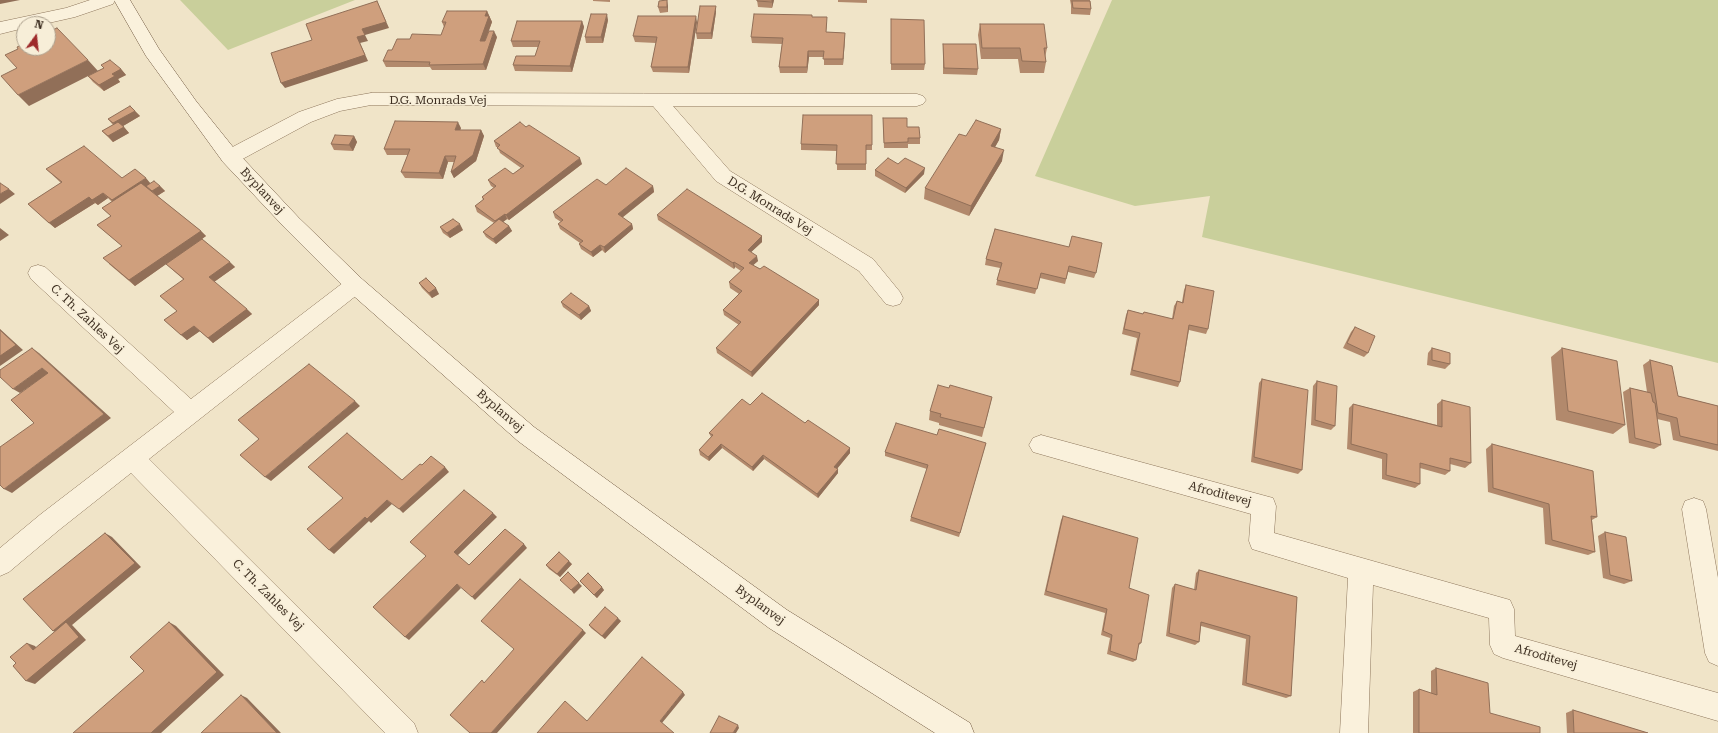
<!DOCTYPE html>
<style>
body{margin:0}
#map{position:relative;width:1718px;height:733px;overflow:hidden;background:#f0e4c8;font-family:"Roboto Serif",serif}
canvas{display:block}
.north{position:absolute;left:16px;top:16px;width:40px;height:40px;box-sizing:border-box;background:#f7eed8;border:1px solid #ada18e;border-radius:50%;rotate:15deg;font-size:11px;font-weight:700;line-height:16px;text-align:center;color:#3d2e20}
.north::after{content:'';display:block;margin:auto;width:14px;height:18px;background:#9e2a2b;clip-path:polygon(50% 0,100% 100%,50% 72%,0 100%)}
</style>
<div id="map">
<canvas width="1718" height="733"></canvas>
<div class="north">N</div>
</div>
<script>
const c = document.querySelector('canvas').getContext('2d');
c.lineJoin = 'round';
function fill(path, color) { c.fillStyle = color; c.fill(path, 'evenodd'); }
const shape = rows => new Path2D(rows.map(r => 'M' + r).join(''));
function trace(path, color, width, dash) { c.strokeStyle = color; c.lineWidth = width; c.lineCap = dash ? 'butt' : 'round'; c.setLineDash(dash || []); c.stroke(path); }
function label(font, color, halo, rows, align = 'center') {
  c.font = font + ' "Roboto Serif",serif'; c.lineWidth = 3; c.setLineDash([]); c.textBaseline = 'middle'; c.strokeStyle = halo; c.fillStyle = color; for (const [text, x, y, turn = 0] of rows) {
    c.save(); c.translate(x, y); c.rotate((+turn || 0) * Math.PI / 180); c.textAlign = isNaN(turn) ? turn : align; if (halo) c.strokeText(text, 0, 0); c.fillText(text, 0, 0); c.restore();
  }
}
fill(shape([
 [180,0,355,0,228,50],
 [1112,0,1718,0,1718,363,1202,237,1210,196,1135,206,1035,176]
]), '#c9cf9b');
const street = shape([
 [90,0,115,0,113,4,75,17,44,24,24,24,24,28,0,34,0,22,66,8,90,0],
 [371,93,917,94,923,96,926,100,923,104,917,106,673,106,730,171,873,259,900,292,903,298,900,304,893,306,886,304,859,271,716,181,653,106,371,105,340,111,311,122,237,162,230,164,223,162,221,157,223,152,299,112,337,99,371,93],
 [38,265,45,267,191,399,348,279,355,277,362,279,365,285,362,291,149,459,414,723,418,733,385,733,131,473,59,530,9,572,0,576,0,548,41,514,174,412,31,279,28,273,31,267,38,265],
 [1041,435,1273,498,1276,506,1274,533,1510,600,1514,609,1515,636,1718,693,1718,721,1503,658,1494,654,1490,645,1489,618,1373,585,1368,733,1340,733,1348,578,1252,549,1249,541,1251,514,1033,452,1029,445,1033,438,1041,435],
 [1694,498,1703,501,1706,509,1718,578,1718,666,1709,662,1705,653,1682,509,1685,501,1694,498]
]);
const secondary = shape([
 [114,0,130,0,159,49,196,101,237,152,299,218,362,279,534,427,787,610,970,723,974,733,935,733,769,628,518,441,348,291,285,228,223,162,146,56,114,0]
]);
trace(street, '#8d765c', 1);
trace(secondary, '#6f573f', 1);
fill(street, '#faf1dc');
fill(secondary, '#faf1dc');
fill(shape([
 [593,0,610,0,610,2,593,1],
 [757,0,774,0,772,8,758,7],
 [838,0,867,0,867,3,838,2],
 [1070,0,1090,0,1091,9,1090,15,1071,14,1071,5],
 [668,6,668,12,660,13,658,7],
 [487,11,492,22,485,41,497,37,486,70,432,70,430,67,386,67,383,61,392,50,410,39,441,35,444,27,442,22],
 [716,12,712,39,697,39,696,33],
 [813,17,827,23,826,32,845,33,843,65,824,65,824,57,809,57,807,73,780,73,779,67,782,44,752,43,751,37],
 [891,19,925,64,924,70,891,70],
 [608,20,603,43,586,43,585,37],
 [582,21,584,27,572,72,515,71,513,65,535,56,538,47,513,47,511,41],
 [697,22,689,73,653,72,651,67,656,43,635,42,633,36],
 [980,24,1047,48,1045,58,1046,62,1044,73,1020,73,1018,59,981,59,978,35],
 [943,44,978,69,977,75,943,74],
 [101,65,121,69,126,75,118,79,120,82,104,91,93,82,88,76,104,68],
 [135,111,140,116,123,126,129,133,113,142,102,131,113,125,108,119],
 [872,115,872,150,866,150,866,170,837,170,837,151,801,150,801,144],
 [883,118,907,127,920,138,920,144,908,144,908,148,884,148],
 [461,128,460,130,481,130,484,136,476,161,454,178,451,172,454,162,448,162,443,179,405,178,401,172,408,155,387,155,384,149],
 [1001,129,999,140,995,147,1002,161,969,216,924,199,925,188,966,136],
 [354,136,357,142,353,151,334,150,331,144],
 [494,141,582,164,509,220,507,219,503,222,509,226,512,231,496,244,486,237,483,232,494,223,477,212,475,206,483,200,482,197,494,188,491,186,488,180,513,174,521,168,500,153,498,147,496,147],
 [898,164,924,174,905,193,875,176,875,170],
 [46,169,122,178,160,186,165,191,157,196,201,231,206,236,202,239,235,267,214,282,252,314,213,343,200,331,187,340,164,320,177,311,183,279,166,264,135,286,109,264,122,246,97,225,111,216,102,208,112,202,108,198,98,205,95,203,55,228,28,204,61,183],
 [606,185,653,186,654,192,622,218,632,224,633,229,605,253,602,250,593,257,581,249,579,244,580,243,560,229,558,224,561,222,555,218,553,212],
 [657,215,762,236,762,242,751,252,758,261,753,265,819,300,819,305,752,377,717,353,716,348,739,325,724,315,723,310,739,294,730,288,729,282,741,271,735,267,734,269,658,220],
 [440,227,463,230,450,238,443,233],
 [995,229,1096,273,1094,278,1068,272,1065,284,1040,278,1035,294,996,285,1000,268,985,265,986,259],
 [419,283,439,294,432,298,422,288],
 [1186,285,1208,329,1206,334,1189,330,1180,382,1178,387,1130,375,1137,338,1122,334,1126,315,1128,310,1143,314,1144,312,1172,319,1174,306,1177,301,1182,302,1184,290],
 [561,302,589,306,591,311,581,320,563,307],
 [1355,327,1368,353,1364,357,1343,348,1351,332],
 [1432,348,1450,364,1445,369,1427,365,1428,353],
 [1562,348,1625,425,1613,434,1556,420,1551,357],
 [1650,360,1678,396,1718,406,1718,451,1673,440,1670,422,1657,419,1661,445,1654,449,1629,443,1623,392,1630,388,1647,392,1643,365],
 [1262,379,1302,470,1298,474,1251,462,1259,383],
 [1317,381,1335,426,1331,430,1311,425,1313,386],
 [949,388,992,397,982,437,939,425,939,423,929,420,930,411],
 [1442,400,1471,463,1465,468,1450,464,1450,471,1445,475,1420,468,1420,484,1415,488,1382,479,1382,459,1347,449,1349,408,1353,404,1437,425,1437,404],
 [750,405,805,423,850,448,850,453,837,469,838,473,818,498,764,459,753,471,722,448,709,461,700,455,699,450,711,437,709,433],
 [986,443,959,537,910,521,911,517,927,469,885,456,885,452],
 [1492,444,1597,517,1592,520,1595,552,1588,555,1545,544,1543,508,1488,492,1486,449],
 [1063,516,1129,588,1141,643,1138,646,1136,660,1133,662,1107,654,1110,638,1101,635,1105,613,1044,595,1061,520],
 [1605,532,1632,581,1624,584,1603,578,1598,536],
 [572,564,560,577,549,569,546,565],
 [1199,570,1297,597,1291,696,1286,698,1242,685,1246,639,1201,626,1199,642,1195,645,1166,636,1172,588,1175,584,1194,590,1196,573],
 [580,581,604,590,597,598],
 [621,621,605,639,591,628,589,625],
 [1436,668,1490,713,1540,733,1413,733,1413,692,1419,689,1431,693,1431,671],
 [1573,710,1648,733,1567,733,1566,713]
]), '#b2896c');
fill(shape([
 [0,0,20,0,0,4],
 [667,0,668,6,668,12,667,7],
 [772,0,774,0,772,8],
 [377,1,389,28,365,35,368,41,360,43,368,61,285,88,281,83,362,29],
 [716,6,716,12,712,39,711,33],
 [487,11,492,22,483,47,480,41,485,16],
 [607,14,608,20,603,43,601,37],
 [696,16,697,22,689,73,688,67],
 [582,21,584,27,572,72,570,66],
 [494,31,497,37,486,70,483,64],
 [845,33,845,39,843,65,843,59],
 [808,51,809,57,807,73,807,67],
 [88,60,98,71,29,106,18,95],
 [121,69,126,75,118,79,120,82,104,91,99,85,112,74],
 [135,111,140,116,118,129,113,123],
 [458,122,461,128,458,136,455,130],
 [124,127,129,133,113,142,108,136],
 [1001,129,999,140,990,156,991,146],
 [481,130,484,136,476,161,454,178,451,172],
 [354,136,357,142,353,151,349,145],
 [1004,150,1002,161,969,216,971,206],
 [445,156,448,162,443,179,439,173],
 [580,158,582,164,509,220,506,215],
 [925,168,924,174,905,193,906,188],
 [146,178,151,184,117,206,112,200],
 [160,186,165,191,157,196,152,191],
 [653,186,654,192,619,220,618,214],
 [9,189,15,194,0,204,0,194],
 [103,193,108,198,98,205,92,200],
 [89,197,95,203,55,228,49,223],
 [505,214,507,219,498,226,495,221],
 [460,224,463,230,450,238,447,233],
 [632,224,633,229,605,253,604,247],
 [509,226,512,231,496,244,493,239],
 [0,228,9,235,0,241],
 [201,231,206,236,135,286,129,280],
 [762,236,762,242,748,255,748,250],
 [600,245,602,250,593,257,591,252],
 [757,256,758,261,750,268,749,263],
 [230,262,235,267,214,282,209,277],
 [734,262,735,267,734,269,733,263],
 [436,288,439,294,432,298,429,293],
 [819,300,819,305,752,377,751,372],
 [589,306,591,311,581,320,579,315],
 [247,309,252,314,213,343,208,338],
 [194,326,200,331,187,340,181,335],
 [0,329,23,350,0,366],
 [32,348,39,353,111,418,12,493,4,489,104,414],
 [42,368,49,373,20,393,13,389],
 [355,401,360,406,271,481,265,477],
 [721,444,722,448,709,461,708,457],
 [850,448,850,453,835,471,834,467],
 [763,455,764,459,753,471,752,467],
 [445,467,449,472,403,513,399,509],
 [838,469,838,473,818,498,817,494],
 [387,500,392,504,371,523,369,521,334,554,329,550,365,517],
 [493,513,497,517,457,556,454,552],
 [105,533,112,537,141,567,72,625,73,626,86,640,35,684,26,681,60,634,53,631],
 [524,544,527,548,475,600,472,597],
 [569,561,572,564,560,577,557,574],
 [579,583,582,586,574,594,571,590],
 [457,584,461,588,409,640,405,637],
 [602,587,604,590,597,598,594,595],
 [618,618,621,621,605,639,602,636],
 [169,622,176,626,224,675,161,733,151,733],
 [583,630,586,633,497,733,491,733],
 [27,643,35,646,41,653,33,650],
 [683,692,685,695,662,723,660,721],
 [241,695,247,698,281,733,277,733],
 [738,725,739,728,736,733,733,733]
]), '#916f58');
const building = shape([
 [667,0,667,7,658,7,659,1,667,0],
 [757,0,772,0,772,2,757,1,757,0],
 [377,1,386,22,362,29,365,35,357,37,365,55,281,83,271,53,312,40,306,24,377,1],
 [1072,1,1090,1,1091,9,1073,8,1072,1],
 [700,6,716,6,711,33,696,33,700,6],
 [447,11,487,11,485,16,489,16,480,41,485,41,489,31,494,31,483,64,429,65,430,62,383,61,388,50,392,50,397,39,410,39,412,34,441,35,446,22,442,22,447,11],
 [591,14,607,14,601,37,585,37,591,14],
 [754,14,812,15,812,17,827,17,826,32,845,33,843,59,823,59,824,51,808,51,807,67,779,67,783,38,751,37,754,14],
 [638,16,696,16,688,67,651,67,657,37,633,36,638,16],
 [891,19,924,20,925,64,891,64,891,19],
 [517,21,582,21,570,66,513,65,516,56,535,56,540,41,511,41,517,21],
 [980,24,1044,24,1047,48,1044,48,1046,62,1022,61,1020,48,982,48,980,24],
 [57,28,88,60,18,95,1,76,17,68,5,55,18,49,17,47,24,44,24,48,48,48,48,32,57,28],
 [943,44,976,44,978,69,944,68,943,44],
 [110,60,121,69,112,74,115,76,99,85,88,76,104,68,101,65,110,60],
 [130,106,135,111,113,123,108,119,130,106],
 [803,115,872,115,872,145,866,145,866,164,836,164,837,145,801,144,803,115],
 [883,118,907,118,907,127,919,127,920,138,908,138,908,142,884,143,883,118],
 [976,120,1001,129,991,146,1004,150,971,206,925,188,959,134,966,136,976,120],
 [395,121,458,122,455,130,481,130,473,155,451,172,456,156,445,156,439,173,401,172,410,149,384,149,395,121],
 [118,122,124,127,108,136,102,131,118,122],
 [520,122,526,127,529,125,580,158,506,215,505,214,495,221,475,206,484,199,482,197,496,186,488,180,505,168,513,174,524,166,497,148,500,145,494,141,520,122],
 [335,135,354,136,349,145,331,144,335,135],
 [84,146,122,178,135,169,146,178,112,200,103,193,92,200,89,197,49,223,28,204,62,182,46,169,84,146],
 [888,158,898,164,905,158,925,168,906,188,875,170,888,158],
 [626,168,653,186,618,214,632,224,604,247,600,245,591,252,579,244,583,241,558,224,563,220,553,212,597,179,606,185,626,168],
 [154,181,160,186,152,191,146,186,154,181],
 [0,183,9,189,0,194,0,183],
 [141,183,201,231,129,280,103,258,122,246,97,225,111,216,102,208,141,183],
 [687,189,762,236,748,250,757,256,749,263,760,269,764,266,819,300,751,372,716,348,741,322,723,310,742,291,729,282,744,268,734,262,733,263,657,215,687,189],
 [453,219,460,224,447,233,440,227,453,219],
 [499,219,509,226,493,239,483,232,499,219],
 [995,229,1069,247,1072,236,1102,243,1096,273,1069,266,1066,279,1041,273,1037,289,997,280,1002,263,986,259,995,229],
 [202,239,230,262,209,277,247,309,208,338,194,326,181,335,164,320,177,311,160,296,184,279,166,264,202,239],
 [426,278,436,288,429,293,419,283,426,278],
 [1186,285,1214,291,1208,329,1189,325,1180,382,1132,370,1140,333,1124,329,1128,310,1143,314,1144,312,1173,319,1177,301,1183,303,1186,285],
 [571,293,589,306,579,315,561,302,571,293],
 [1355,327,1375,336,1368,353,1347,343,1355,327],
 [0,330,16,345,0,356,0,330],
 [32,348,104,414,4,489,0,485,0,447,34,423,11,400,48,373,42,368,13,389,0,377,0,370,32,348],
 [1432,348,1450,353,1450,364,1432,360,1432,348],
 [1562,348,1617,361,1625,425,1568,411,1562,348],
 [1650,360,1672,366,1678,396,1718,406,1718,445,1680,436,1677,418,1658,413,1650,360],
 [309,364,355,401,265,477,240,455,259,439,238,420,309,364],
 [1262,379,1308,390,1302,470,1254,457,1262,379],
 [1317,381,1337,386,1335,426,1315,420,1317,381],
 [938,385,949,388,950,385,992,397,984,428,940,417,941,414,930,411,938,385],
 [1630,388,1651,393,1653,402,1655,403,1661,445,1635,438,1630,388],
 [762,393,805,423,808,420,850,448,834,467,838,469,817,494,763,455,752,467,721,444,708,457,699,450,713,435,709,433,742,399,750,405,762,393],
 [1442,400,1470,407,1471,463,1450,458,1450,471,1420,463,1420,484,1386,475,1387,454,1351,444,1353,404,1442,427,1442,400],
 [896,423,937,435,939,429,986,443,960,533,911,517,928,465,885,452,896,423],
 [347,433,402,480,420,464,422,465,431,456,445,467,399,509,387,500,367,519,365,517,329,550,307,529,343,498,308,467,347,433],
 [1492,444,1593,471,1597,517,1591,516,1595,552,1552,540,1549,504,1493,488,1492,444],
 [464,490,493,513,454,552,469,565,505,529,524,544,472,597,457,584,405,637,373,607,426,556,410,542,464,490],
 [1063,516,1138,538,1129,588,1149,595,1141,643,1139,643,1136,660,1110,651,1112,635,1103,631,1107,609,1046,591,1063,516],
 [1605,532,1626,537,1632,581,1610,575,1605,532],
 [105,533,135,563,53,631,23,599,105,533],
 [559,552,569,561,557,574,546,565,559,552],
 [1199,570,1297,597,1291,696,1246,683,1250,636,1201,622,1199,642,1169,633,1175,584,1196,590,1199,570],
 [568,572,579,583,571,590,560,580,568,572],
 [588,573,602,587,594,595,580,581,588,573],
 [520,579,583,630,491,733,470,733,450,715,482,680,484,683,514,649,481,621,520,579],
 [605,607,618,618,602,636,589,625,605,607],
 [66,622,79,637,26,681,13,666,16,663,10,657,27,643,33,650,66,622],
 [169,622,217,672,151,733,73,733,144,671,130,657,169,622],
 [642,657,683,692,660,721,674,733,537,733,565,701,587,721,642,657],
 [1436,668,1488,683,1490,713,1540,727,1540,733,1419,733,1419,689,1437,695,1436,668],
 [241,695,277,733,201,733,241,695],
 [1573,710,1648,733,1574,733,1573,710],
 [719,716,738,725,733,733,710,733,719,716]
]);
fill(building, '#cf9f7d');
trace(building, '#916f58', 1);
label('12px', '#3d2e20', '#f7eed8', [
 ["D.G. Monrads Vej",438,100],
 ["Byplanvej",262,191,47],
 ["D.G. Monrads Vej",770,206,32],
 ["C. Th. Zahles Vej",87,319,43],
 ["Byplanvej",500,411,41],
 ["Afroditevej",1220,494,15],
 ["C. Th. Zahles Vej",268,595,45],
 ["Byplanvej",760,605,36],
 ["Afroditevej",1546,657,16]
]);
</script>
